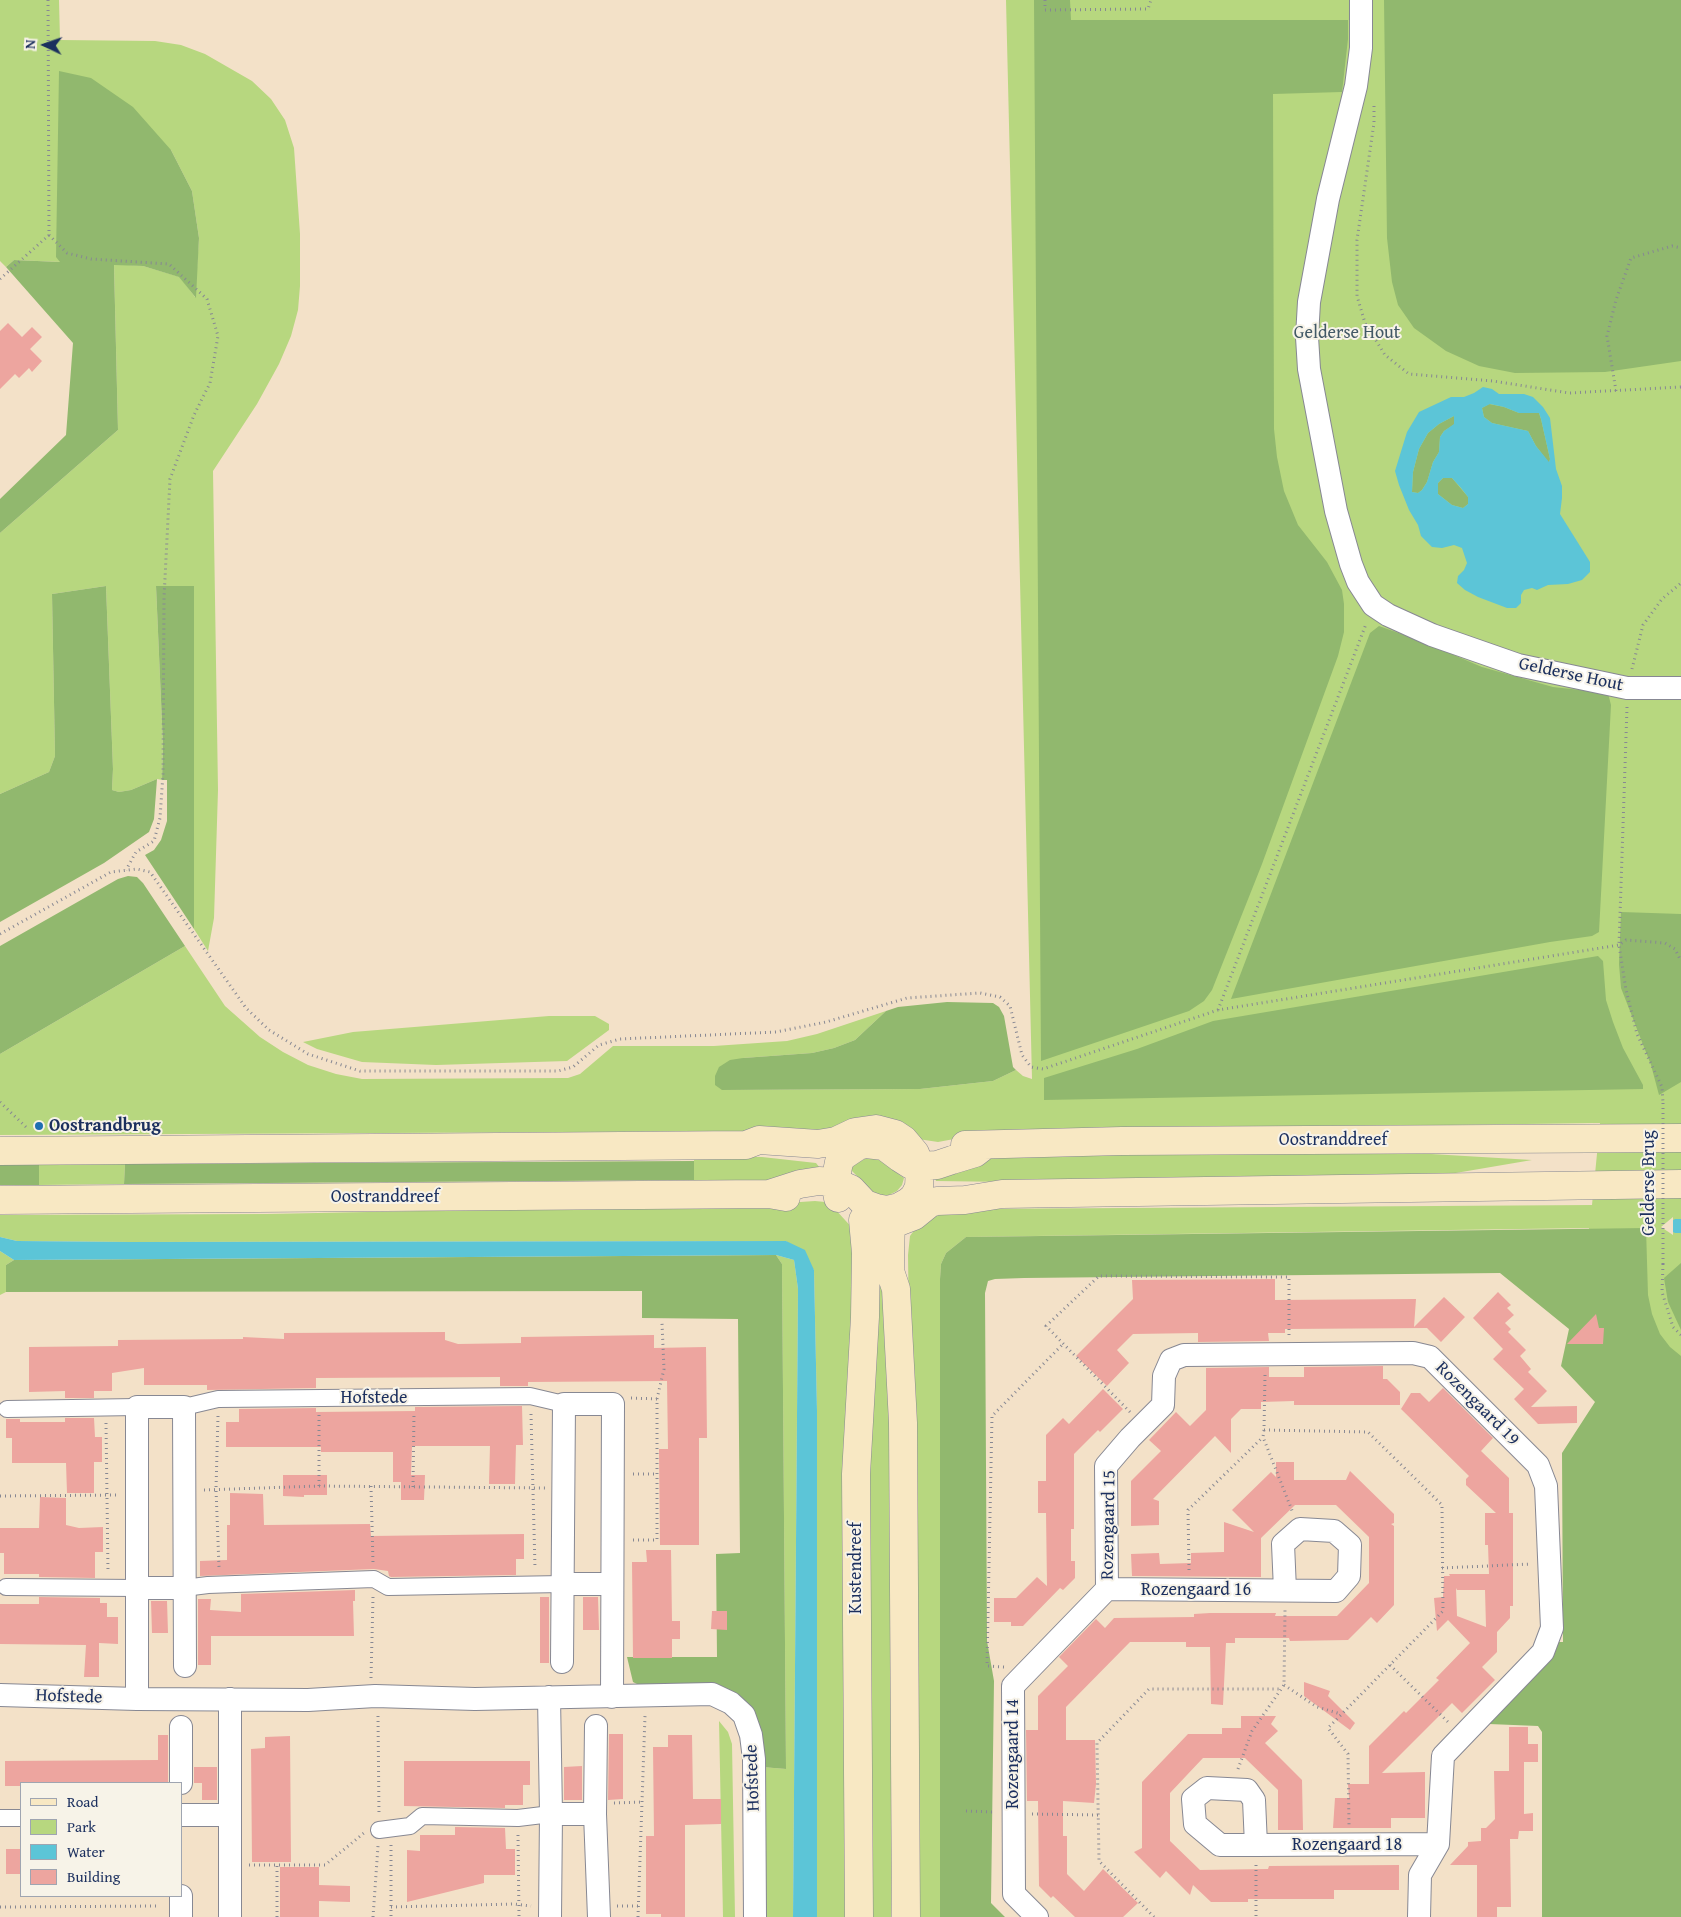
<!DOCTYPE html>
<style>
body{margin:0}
#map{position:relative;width:1681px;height:1917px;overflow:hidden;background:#f3e1c8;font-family:"Gentium Book Plus",serif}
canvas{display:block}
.legend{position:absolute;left:20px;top:1782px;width:162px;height:115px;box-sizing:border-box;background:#f7f3e8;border:1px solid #9fa5b1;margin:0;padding:6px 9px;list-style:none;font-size:15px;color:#1b2f5e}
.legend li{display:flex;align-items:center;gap:10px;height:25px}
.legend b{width:25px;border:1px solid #9fa5b1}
.north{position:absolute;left:20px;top:20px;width:50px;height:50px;-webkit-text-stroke:4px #f7f3e8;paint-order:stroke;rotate:273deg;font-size:14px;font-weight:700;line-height:20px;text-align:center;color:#1b2f5e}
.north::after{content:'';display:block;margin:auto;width:18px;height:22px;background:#1b2f5e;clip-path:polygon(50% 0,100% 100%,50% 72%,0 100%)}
</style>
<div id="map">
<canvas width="1681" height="1917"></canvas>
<ul class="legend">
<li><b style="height:6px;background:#f8e8c3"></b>Road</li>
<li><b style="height:14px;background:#b7d77f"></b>Park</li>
<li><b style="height:14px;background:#5cc5d7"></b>Water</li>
<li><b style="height:14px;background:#eda59f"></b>Building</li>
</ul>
<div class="north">N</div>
</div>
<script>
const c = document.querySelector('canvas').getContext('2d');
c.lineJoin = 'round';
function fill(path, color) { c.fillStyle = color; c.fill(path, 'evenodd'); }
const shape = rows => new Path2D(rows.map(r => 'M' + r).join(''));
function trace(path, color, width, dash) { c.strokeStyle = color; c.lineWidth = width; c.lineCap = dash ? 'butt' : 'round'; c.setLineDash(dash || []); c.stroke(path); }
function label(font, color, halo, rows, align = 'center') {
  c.font = font + ' "Gentium Book Plus",serif'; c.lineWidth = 4; c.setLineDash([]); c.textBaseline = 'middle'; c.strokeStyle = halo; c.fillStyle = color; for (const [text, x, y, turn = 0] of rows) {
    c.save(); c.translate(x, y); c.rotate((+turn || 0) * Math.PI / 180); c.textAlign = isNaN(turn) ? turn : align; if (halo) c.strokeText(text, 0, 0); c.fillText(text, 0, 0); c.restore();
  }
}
fill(shape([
 [0,0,59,0,60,40,155,41,181,45,205,54,252,81,271,99,285,120,294,148,300,234,300,286,298,310,291,336,279,364,257,404,213,471,218,790,214,918,208,951,194,929,194,586,156,586,163,746,162,780,157,779,131,790,119,792,112,790,113,769,106,586,52,594,55,756,49,772,0,794,0,533,118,430,114,264,143,266,180,277,195,297,199,238,192,191,171,150,61,262,14,260,6,267,0,261],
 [1006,0,1681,0,1681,1917,1599,1446,1589,1228,966,1237,946,1253,941,1264,940,1279,940,1917,917,1917,908,1255,910,1236,918,1225,928,1217,945,1211,969,1209,1592,1205,1600,1123,997,1131,938,1142,918,1139,832,1133,765,1131,0,1135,0,1054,185,946,225,1006,260,1037,283,1052,308,1065,336,1074,362,1079,568,1078,580,1074,613,1046,714,1046,787,1041,817,1034,886,1011,855,1040,834,1048,812,1053,743,1058,722,1090,920,1089,993,1081,1016,1070,1023,1076,1032,1079],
 [549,1016,595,1016,609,1024,609,1030,567,1061,436,1065,362,1062,317,1049,303,1042,353,1032],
 [1381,1151,1532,1160,1444,1175,1084,1183,936,1181,933,1172,1000,1154],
 [694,1156,762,1157,816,1163,820,1168,756,1185,694,1185],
 [868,1157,882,1161,904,1178,902,1185,897,1191,889,1195,879,1195,873,1192,851,1170,854,1165],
 [125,1164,124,1184,39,1185,39,1165],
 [815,1201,825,1202,834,1208,856,1232,846,1917,817,1917,817,1411,814,1270,786,1241,131,1242,17,1241,0,1237,0,1215,267,1214,771,1204],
 [879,1236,891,1423,893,1776,891,1917,868,1917,866,1421],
 [0,1251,14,1260,6,1265,6,1292,0,1295],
 [776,1255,794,1260,798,1289,793,1917,765,1917,762,1767,786,1769,782,1264],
 [719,1721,728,1732,732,1744,735,1917,723,1917]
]), '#b7d77f');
fill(shape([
 [1034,0,1070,0,1071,20,1348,20,1348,39,1342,92,1273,94,1274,429,1277,457,1284,491,1298,525,1327,562,1342,590,1344,604,1344,632,1338,656,1262,864,1212,990,1204,1001,1189,1011,1041,1061],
 [1384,0,1681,0,1681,361,1605,372,1515,373,1479,366,1446,351,1414,328,1398,305,1392,282,1387,238],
 [59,71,91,78,133,107,171,150,192,191,199,238,196,298,179,277,143,266,114,265,118,430,0,533,0,499,66,435,73,343,6,267,14,260,60,262,56,257],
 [1489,404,1504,407,1519,413,1539,413,1541,419,1550,459,1549,463,1536,446,1528,431,1492,423,1484,417,1482,408],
 [1454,416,1455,424,1444,431,1440,437,1439,452,1433,462,1427,482,1422,490,1418,493,1412,492,1413,472,1419,449,1428,433,1439,424],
 [1443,478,1452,478,1468,497,1468,504,1463,508,1452,505,1438,494,1438,483],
 [106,586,113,769,112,790,119,792,131,790,157,779,154,819,149,832,104,863,0,922,0,794,49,772,55,756,52,594],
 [156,586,194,586,194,929,145,855,154,850,161,840,167,821,167,780,162,780,163,746],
 [1379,626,1421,641,1482,667,1553,687,1608,693,1611,705,1599,932,1592,936,1550,942,1231,999,1370,633],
 [128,876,137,877,143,883,185,946,0,1054,0,946,118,879],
 [1621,912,1681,914,1681,1082,1659,1095,1651,1065,1621,988,1619,964],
 [1598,956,1603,961,1606,1000,1613,1022,1623,1048,1643,1085,1643,1089,1044,1100,1044,1078,1137,1049,1213,1021],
 [947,1002,993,1003,999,1007,1004,1016,1013,1067,1016,1070,993,1081,920,1089,722,1090,715,1085,715,1076,719,1067,730,1060,743,1058,812,1053,834,1048,855,1040,886,1011,898,1007],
 [694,1161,694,1180,124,1184,125,1164],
 [0,1165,39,1165,39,1185,0,1185],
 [1646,1228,1648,1295,1652,1314,1660,1334,1670,1347,1681,1356,1681,1917,1542,1917,1542,1732,1538,1726,1489,1724,1537,1668,1542,1642,1563,1642,1562,1453,1595,1402,1561,1366,1569,1329,1500,1273,1024,1278,995,1279,988,1281,985,1293,987,1641,994,1681,991,1903,1005,1917,940,1917,940,1279,941,1264,946,1253,966,1237],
 [776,1255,782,1264,786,1769,762,1767,746,1709,639,1685,633,1682,627,1657,717,1657,716,1554,740,1553,738,1319,642,1318,642,1291,6,1292,6,1265,14,1260],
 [1681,1263,1681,1330,1668,1302,1664,1278]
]), '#91b86e');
fill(shape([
 [1483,387,1492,389,1499,394,1524,394,1533,397,1543,407,1550,418,1556,469,1562,486,1562,498,1560,514,1590,562,1590,572,1582,580,1568,584,1548,585,1537,590,1532,588,1524,590,1521,595,1521,603,1516,608,1507,608,1478,597,1465,590,1457,583,1458,576,1464,570,1467,563,1462,548,1454,545,1442,548,1432,547,1421,536,1418,525,1409,510,1399,485,1395,471,1407,432,1419,412,1451,397,1464,397,1474,393],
 [1490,404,1504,407,1519,413,1539,413,1541,419,1550,459,1549,462,1536,446,1528,431,1492,423,1484,417,1482,408],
 [1454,416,1454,424,1444,431,1440,437,1439,452,1433,462,1427,482,1422,490,1418,493,1412,492,1413,472,1419,449,1428,433,1439,424],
 [1443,478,1452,478,1461,488,1468,497,1468,504,1463,508,1452,505,1438,494,1438,483],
 [1675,1219,1681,1219,1681,1233,1675,1233,1663,1227],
 [0,1237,17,1241,131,1242,786,1241,805,1250,814,1270,817,1411,817,1917,793,1917,798,1289,794,1260,776,1255,14,1260,0,1251]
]), '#5cc5d7');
fill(shape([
 [1673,1217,1673,1235,1661,1227]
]), '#f3e1c8');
fill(shape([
 [8,323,22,337,32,327,42,337,30,349,42,361,32,372,29,368,19,378,15,374,0,389,0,331],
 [1275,1279,1275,1300,1416,1299,1414,1327,1444,1297,1465,1317,1441,1342,1427,1328,1285,1329,1285,1333,1268,1333,1269,1341,1198,1342,1198,1333,1133,1334,1117,1350,1129,1363,1107,1386,1076,1356,1133,1299,1132,1280],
 [1498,1292,1511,1305,1507,1308,1514,1315,1505,1323,1511,1329,1508,1332,1526,1350,1520,1356,1531,1369,1528,1372,1547,1391,1531,1407,1577,1406,1577,1423,1538,1424,1514,1399,1524,1389,1493,1359,1503,1349,1473,1318],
 [1596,1314,1599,1328,1604,1328,1603,1344,1567,1344],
 [445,1332,445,1340,458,1344,521,1343,521,1337,654,1335,654,1348,706,1347,707,1438,699,1438,699,1545,660,1545,659,1449,668,1449,667,1381,528,1382,528,1386,500,1386,500,1377,316,1378,316,1388,207,1390,207,1385,144,1385,144,1368,112,1373,112,1391,94,1391,94,1398,65,1398,65,1391,29,1392,29,1347,118,1346,118,1340,243,1339,243,1337,284,1339,284,1333],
 [1383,1366,1383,1379,1387,1379,1400,1392,1400,1405,1294,1405,1294,1401,1261,1402,1261,1409,1241,1409,1231,1419,1231,1453,1215,1436,1153,1499,1159,1501,1159,1525,1131,1526,1131,1481,1161,1451,1149,1440,1176,1412,1190,1426,1206,1410,1206,1368,1269,1367,1269,1377,1304,1377,1304,1367],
 [1443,1388,1493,1438,1481,1451,1509,1478,1509,1513,1513,1513,1513,1606,1510,1606,1510,1618,1497,1632,1497,1652,1482,1667,1495,1680,1462,1713,1452,1703,1382,1773,1425,1772,1425,1818,1391,1818,1391,1828,1333,1828,1335,1798,1349,1798,1348,1784,1369,1784,1369,1746,1404,1711,1406,1713,1439,1680,1436,1678,1470,1643,1448,1620,1437,1631,1434,1598,1443,1597,1444,1576,1450,1576,1449,1574,1489,1574,1488,1545,1485,1545,1485,1513,1496,1513,1466,1485,1466,1479,1469,1476,1401,1409,1411,1393,1420,1393,1429,1402],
 [1456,1588,1457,1590,1485,1590,1486,1627,1457,1616],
 [1103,1389,1123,1409,1100,1432,1098,1430,1074,1454,1074,1529,1071,1529,1071,1561,1075,1561,1075,1578,1063,1590,1060,1588,1023,1626,1011,1626,1011,1622,994,1622,994,1598,1016,1598,1037,1577,1047,1586,1046,1513,1038,1513,1038,1481,1046,1481,1046,1435,1063,1418,1069,1424],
 [522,1406,523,1445,516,1445,515,1484,489,1484,490,1446,412,1446,411,1475,425,1475,424,1500,401,1500,401,1482,393,1482,393,1452,321,1452,321,1447,226,1447,226,1422,239,1422,239,1409,316,1408,316,1412,415,1411,415,1407],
 [65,1418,94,1418,95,1437,102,1437,102,1462,94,1462,94,1493,67,1493,66,1463,12,1463,12,1438,6,1438,6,1419,20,1419,20,1422,65,1422],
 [1276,1462,1294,1462,1294,1480,1346,1480,1350,1471,1394,1514,1394,1523,1391,1524,1394,1526,1394,1605,1377,1623,1371,1617,1348,1640,1290,1641,1289,1638,1235,1638,1235,1643,1226,1643,1223,1705,1211,1704,1210,1647,1186,1647,1186,1642,1130,1642,1066,1707,1066,1740,1095,1740,1096,1784,1094,1803,1063,1801,1063,1836,1067,1836,1067,1874,1084,1891,1103,1869,1138,1903,1123,1917,1075,1917,1053,1896,1051,1898,1039,1886,1038,1801,1027,1801,1026,1730,1038,1730,1038,1696,1068,1666,1059,1657,1096,1619,1105,1628,1114,1618,1194,1617,1194,1614,1210,1613,1276,1613,1275,1616,1337,1616,1369,1583,1369,1537,1336,1505,1295,1505,1261,1538,1261,1577,1132,1576,1131,1554,1159,1553,1160,1564,1191,1563,1191,1553,1224,1552,1224,1522,1254,1532,1232,1510,1271,1472,1276,1477],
 [283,1475,327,1475,327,1495,304,1495,304,1497,283,1496],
 [230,1493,263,1494,264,1525,370,1524,371,1536,524,1534,524,1559,516,1559,516,1575,391,1577,389,1576,388,1571,374,1569,200,1576,200,1561,227,1560,227,1525,230,1525],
 [40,1497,66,1498,66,1525,79,1528,103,1527,103,1552,95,1552,95,1578,39,1577,39,1574,4,1574,4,1553,0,1553,0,1528,39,1528],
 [646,1550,671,1550,672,1621,680,1621,680,1639,672,1639,672,1658,633,1658,632,1562,647,1562],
 [355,1590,355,1601,353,1601,354,1636,211,1636,211,1665,198,1665,198,1599,211,1599,210,1610,241,1612,241,1594],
 [39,1597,100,1598,100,1603,107,1603,107,1617,118,1617,118,1644,99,1643,99,1677,84,1677,86,1645,0,1644,0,1604,39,1604],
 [540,1597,549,1597,549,1663,540,1663],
 [583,1597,598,1597,599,1630,583,1630],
 [151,1601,167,1601,168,1633,152,1633],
 [712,1611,727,1611,727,1630,711,1629],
 [1304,1682,1330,1691,1328,1696,1355,1723,1350,1730,1304,1696],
 [1241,1716,1276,1716,1271,1724,1278,1731,1265,1743,1302,1780,1303,1830,1278,1830,1278,1790,1245,1758,1203,1758,1170,1793,1170,1841,1200,1870,1268,1869,1269,1866,1399,1865,1399,1890,1334,1890,1334,1899,1248,1899,1248,1902,1211,1902,1193,1885,1190,1895,1166,1871,1160,1878,1134,1852,1142,1848,1142,1782,1188,1734,1222,1734,1222,1728,1241,1728],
 [1509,1727,1528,1727,1528,1744,1538,1744,1538,1762,1524,1762,1524,1814,1533,1813,1533,1831,1519,1831,1518,1839,1510,1839,1511,1907,1497,1907,1497,1917,1477,1917,1477,1865,1450,1865,1468,1846,1468,1842,1481,1841,1481,1828,1486,1828,1495,1819,1494,1771,1509,1771],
 [609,1734,623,1734,623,1799,608,1800],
 [158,1735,168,1735,168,1783,21,1783,21,1786,5,1786,5,1761,158,1760],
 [668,1735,692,1735,693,1799,721,1799,721,1824,685,1825,685,1917,661,1917,661,1914,646,1914,646,1836,654,1836,653,1747,668,1747],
 [290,1736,291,1862,252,1862,251,1749,265,1748,265,1737],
 [404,1761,530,1761,530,1785,523,1785,523,1805,505,1805,505,1808,404,1806],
 [582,1766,582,1800,564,1800,564,1767],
 [194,1767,217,1767,217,1800,202,1800,202,1783,194,1783],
 [455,1827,505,1828,506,1849,515,1849,515,1875,484,1875,484,1883,407,1902,407,1850,420,1851,420,1835,455,1835],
 [6,1849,21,1849,21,1874,6,1874],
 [280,1867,319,1867,319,1885,350,1886,350,1902,319,1901,319,1917,280,1917]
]), '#eda59f');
const pedestrian = shape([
 [184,1407,218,1399,530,1396,564,1404],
 [7,1409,137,1407],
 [6,1587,137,1588],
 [184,1588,208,1585,374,1579,388,1587,563,1584],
 [0,1818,21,1818],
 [379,1830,410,1826,422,1816,518,1818,551,1814]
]);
const minor = shape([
 [1361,0,1361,48,1356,86,1328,199,1309,302,1307,337,1309,369,1336,511,1351,564,1358,582,1373,605,1388,615,1432,635,1518,665,1627,688,1681,688],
 [563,1584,612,1584],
 [137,1588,184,1588],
 [1107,1589,1106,1466,1130,1438,1163,1405,1164,1376,1171,1360,1184,1355,1413,1353,1430,1357,1538,1465,1546,1486,1552,1628,1543,1652,1443,1756,1438,1844,1420,1875,1419,1917],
 [1107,1589,1336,1591,1349,1576,1350,1545,1334,1531,1300,1529,1283,1544,1285,1590],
 [562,1662,564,1404,613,1404,612,1697],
 [0,1695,137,1699,308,1700,375,1696,475,1699,712,1694,731,1703,744,1715,751,1735,754,1759,755,1917],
 [549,1697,551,1814,550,1917],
 [137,1699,137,1407,184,1407,185,1666],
 [230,1699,230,1917],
 [596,1726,595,1814,599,1917],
 [181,1727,181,1783],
 [551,1814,595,1814],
 [181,1815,230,1815],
 [1256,1845,1254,1800,1247,1790,1207,1788,1193,1799,1195,1824,1220,1845,1256,1845,1438,1844],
 [181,1917,181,1896],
 [1037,1917,1014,1894,1013,1686,1107,1589]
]);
const secondary = shape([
 [965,1145,1122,1141,1681,1138],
 [0,1151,746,1145,759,1140,818,1144,836,1141,855,1132,876,1129,895,1134,904,1140,915,1153,920,1166,919,1187,914,1197,908,1202,899,1207,887,1210,876,1208,865,1204,851,1189,835,1182,819,1181,800,1184,769,1194],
 [838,1198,835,1182,839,1162,843,1156,858,1146,866,1144,884,1146,900,1158,911,1165,920,1166,937,1165,952,1160,975,1153,984,1146],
 [0,1200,769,1194,786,1197],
 [891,1209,890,1271,896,1289,903,1423,906,1917],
 [901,1221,914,1216,930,1203,937,1201,965,1200,1002,1194,1681,1184],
 [859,1917,856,1474,865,1317,866,1253,863,1220]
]);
trace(pedestrian, '#878893', 18);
trace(minor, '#878893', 24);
trace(secondary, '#878893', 29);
trace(shape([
 [48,0,49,235,67,253,91,259,169,264,207,299,218,336,210,383,194,415,170,479,164,598,163,774,160,818,154,841,136,852,126,870],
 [1045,0,1045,10,1148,9,1151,0],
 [1374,106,1374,123,1357,240,1357,296,1365,323,1385,355,1409,374,1493,381,1569,393,1681,387],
 [0,279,49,235],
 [1616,391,1607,336,1616,300,1631,258,1672,246,1681,248],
 [1632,669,1643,625,1662,599,1681,583],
 [1627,707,1619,945,1626,990,1637,1034,1662,1087,1663,1103],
 [0,934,111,872,137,869,150,872,246,1008,269,1030,308,1054,360,1071,558,1071,573,1067,599,1045,620,1039,776,1032,826,1022,907,998,980,993,1000,997,1010,1006,1022,1055,1031,1067,1043,1069,1218,1010,1619,945,1626,940,1665,943,1675,949,1681,961],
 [1218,1010,1366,624],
 [0,1102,27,1128],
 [1663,1264,1662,1292,1673,1327,1681,1335],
 [1265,1375,1264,1430,1368,1432,1442,1505,1443,1611,1328,1728,1348,1754,1349,1825],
 [631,1398,657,1399,657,1540,633,1540],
 [657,1399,664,1369,662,1323],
 [1130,1412,1046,1326,1099,1276,1289,1277,1289,1335],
 [531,1414,535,1568],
 [218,1416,216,1489,219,1567],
 [106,1423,108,1572],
 [1264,1430,1263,1437,1293,1513],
 [633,1474,658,1474],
 [319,1486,319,1414],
 [371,1486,373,1563],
 [413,1487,414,1412],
 [204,1490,319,1486,545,1488],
 [0,1496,117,1495],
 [1442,1568,1531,1564],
 [1189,1570,1188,1510,1263,1437],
 [1390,1665,1448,1722],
 [1004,1667,987,1666,992,1416,1063,1344],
 [371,1678,373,1597],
 [1284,1685,1317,1707,1341,1714],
 [378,1716,379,1815],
 [1238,1769,1252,1731,1284,1685,1285,1610],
 [614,1803,643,1802],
 [966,1811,993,1812],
 [1032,1814,1099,1815],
 [518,1835,519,1917],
 [391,1845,391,1917],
 [249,1865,325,1865,364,1833],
 [1256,1865,1256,1917],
 [617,1906,638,1906],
 [0,1907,160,1906],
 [391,1907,514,1904,531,1906],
 [277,1917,277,1866],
 [373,1917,378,1846],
 [638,1917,645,1716],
 [1154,1917,1099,1861,1097,1743,1149,1689,1281,1689]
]), '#878893', 3, [1, 4]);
trace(pedestrian, '#fff', 16);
trace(minor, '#fff', 22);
trace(secondary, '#f8e8c3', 28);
trace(shape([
 [1663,1103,1663,1264]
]), '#878893', 3, [1, 4]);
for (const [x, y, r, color] of [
 [39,1126,5,"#1f6fb2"]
]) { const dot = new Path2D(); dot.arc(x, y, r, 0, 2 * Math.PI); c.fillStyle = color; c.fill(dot); trace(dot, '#f7f3e8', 2); }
label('18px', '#425966', '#f7f3e8', [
 ["Gelderse Hout",1347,333]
]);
label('18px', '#1b2f5e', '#f7f3e8', [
 ["Gelderse Hout",1571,675,12],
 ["Oostranddreef",1333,1140],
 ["Gelderse Brug",1649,1183,-90],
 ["Oostranddreef",385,1197],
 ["Hofstede",374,1398],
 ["Rozengaard 19",1477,1404,45],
 ["Rozengaard 15",1109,1525,-89],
 ["Kustendreef",856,1568,-90],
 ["Rozengaard 16",1196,1590],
 ["Hofstede",69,1697,2],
 ["Rozengaard 14",1013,1754,-90],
 ["Hofstede",753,1778,-92],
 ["Rozengaard 18",1347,1845]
]);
label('bold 18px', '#1b2f5e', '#f7f3e8', [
 ["Oostrandbrug",49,1126]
], 'left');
</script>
